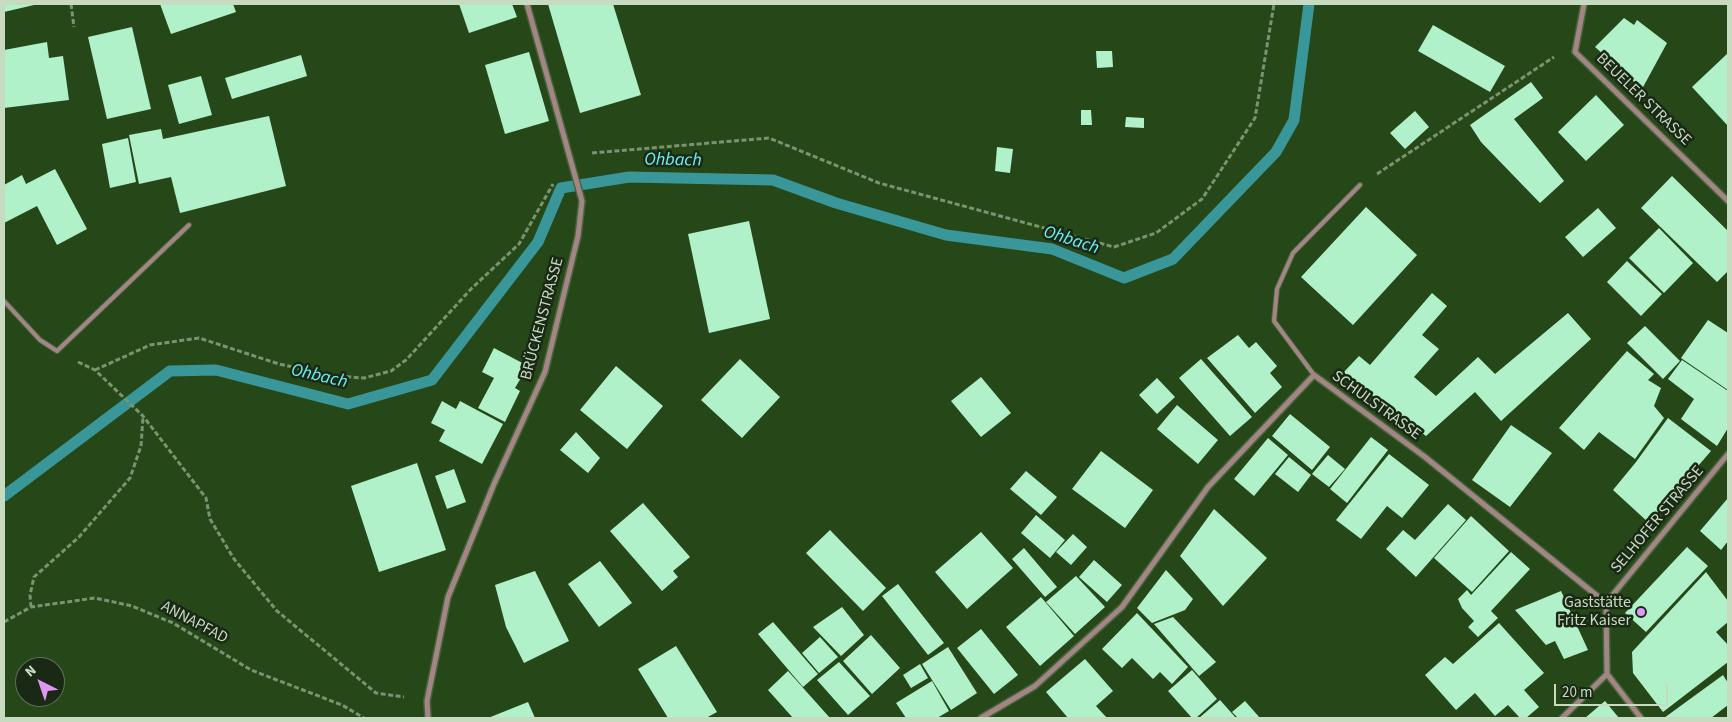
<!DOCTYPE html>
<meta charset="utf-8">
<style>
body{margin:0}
#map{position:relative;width:1732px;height:722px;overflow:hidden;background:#264819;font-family:"Source Sans 3",sans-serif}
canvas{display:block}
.frame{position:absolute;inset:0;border:5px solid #c7dbc0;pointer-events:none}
.north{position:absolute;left:15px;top:657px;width:50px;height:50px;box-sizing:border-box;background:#1a2915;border:1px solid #5f7059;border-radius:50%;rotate:319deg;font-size:14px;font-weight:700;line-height:20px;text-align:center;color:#c7dbc0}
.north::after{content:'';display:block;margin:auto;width:18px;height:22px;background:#de98f3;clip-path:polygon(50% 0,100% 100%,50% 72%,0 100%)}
.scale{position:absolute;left:1554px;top:684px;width:114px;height:22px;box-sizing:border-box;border:2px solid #c7dbc0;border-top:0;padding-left:6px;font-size:15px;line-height:18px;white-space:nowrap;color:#c7dbc0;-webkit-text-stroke:4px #1a2915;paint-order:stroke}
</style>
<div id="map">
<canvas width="1732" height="722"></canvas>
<div class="frame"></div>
<div class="north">N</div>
<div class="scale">20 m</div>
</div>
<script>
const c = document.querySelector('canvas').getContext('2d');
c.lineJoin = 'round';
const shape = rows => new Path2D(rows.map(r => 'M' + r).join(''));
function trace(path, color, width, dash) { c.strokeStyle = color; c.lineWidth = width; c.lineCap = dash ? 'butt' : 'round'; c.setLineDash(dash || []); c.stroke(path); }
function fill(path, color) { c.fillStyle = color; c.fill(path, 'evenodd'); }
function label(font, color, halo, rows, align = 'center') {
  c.font = font + ' "Source Sans 3",sans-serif'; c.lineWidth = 5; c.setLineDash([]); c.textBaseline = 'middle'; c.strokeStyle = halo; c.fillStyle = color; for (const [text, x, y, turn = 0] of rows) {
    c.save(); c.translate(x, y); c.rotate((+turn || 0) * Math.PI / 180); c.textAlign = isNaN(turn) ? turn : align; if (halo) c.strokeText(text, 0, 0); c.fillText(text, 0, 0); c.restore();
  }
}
trace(shape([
 [4,496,170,371,216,370,348,404,432,380,538,242,561,188,629,177,773,180,836,203,946,235,1052,249,1124,278,1173,259,1276,152,1294,120,1309,4]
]), '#39979a', 11);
fill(shape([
 [4,4,34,4,34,5,4,12],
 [160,4,233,4,236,12,171,34],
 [459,4,512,4,517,17,469,33],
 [548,4,613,4,641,95,580,113],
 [1624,18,1634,25,1637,20,1667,43,1642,89,1595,47],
 [1433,25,1505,66,1490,92,1418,51],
 [132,27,151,109,107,119,88,37],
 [47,42,49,58,63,56,69,100,4,108,4,50],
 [1096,51,1112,51,1113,67,1097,68],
 [529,52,549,121,505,134,485,65],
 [1728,53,1728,126,1692,87],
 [301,55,307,76,232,99,225,78],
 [201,76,212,115,179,124,168,85],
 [1531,82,1543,98,1514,119,1564,181,1540,203,1481,142,1470,125],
 [1596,95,1624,125,1586,161,1558,132],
 [1081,110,1091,110,1092,125,1081,125],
 [1415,111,1429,127,1405,149,1390,133],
 [269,116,286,186,180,213,171,177,139,184,129,135,161,129,163,139],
 [1126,117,1144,118,1144,128,1125,127],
 [128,138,136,182,110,188,102,144],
 [997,147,1013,149,1010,173,995,171],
 [55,169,87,229,57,245,37,206,4,223,4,185,22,175,26,184],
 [1672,176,1728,231,1728,271,1717,282,1641,208],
 [1366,207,1417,255,1353,325,1301,277],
 [1598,208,1616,228,1583,257,1565,237],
 [749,221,770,319,709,333,688,234],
 [1659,228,1693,263,1664,293,1629,258],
 [1627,261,1662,294,1641,316,1607,282],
 [1432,293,1447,306,1422,335,1439,349,1414,377,1436,396,1478,357,1495,374,1568,313,1591,339,1501,421,1475,392,1426,436,1343,373,1359,356,1370,365],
 [1708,320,1728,333,1728,390,1681,358],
 [1645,326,1680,361,1663,379,1627,343],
 [1238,335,1249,348,1256,342,1277,366,1270,373,1282,387,1255,413,1207,358],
 [494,348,528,366,515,388,520,391,505,422,478,408,494,378,482,372],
 [1627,351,1654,374,1648,380,1661,388,1654,406,1664,418,1635,459,1599,432,1584,450,1559,428],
 [740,359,780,397,742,438,701,400],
 [1201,359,1252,417,1230,436,1179,378],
 [1682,360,1728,391,1728,428,1717,446,1681,419,1694,399,1668,379],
 [616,366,663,406,627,449,580,410],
 [981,377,1011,413,981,437,951,401],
 [1157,378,1175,397,1157,414,1139,395],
 [442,401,456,409,460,401,503,424,482,464,439,441,445,430,431,423],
 [1177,405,1218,440,1198,464,1157,429],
 [1290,414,1330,447,1312,470,1272,436],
 [1668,418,1711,451,1649,523,1613,490,1636,462],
 [1511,425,1552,453,1510,507,1472,480],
 [576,432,600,458,588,473,560,450],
 [1371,437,1388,450,1347,503,1330,489],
 [1268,438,1288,455,1254,496,1234,479],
 [1101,451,1153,490,1125,528,1072,489],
 [1389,454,1429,485,1402,518,1387,506,1361,539,1336,520],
 [1328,455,1345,469,1329,487,1312,474],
 [1289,457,1311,475,1298,492,1275,474],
 [417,463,446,550,379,572,351,486],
 [454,469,466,502,447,509,435,476],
 [1026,471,1057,497,1041,515,1010,489],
 [1728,498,1728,541,1721,550,1700,531],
 [643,503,690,557,673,571,678,577,662,591,610,531],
 [1448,504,1466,520,1416,577,1386,549,1403,530,1415,540],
 [1214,509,1267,558,1223,606,1180,556],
 [1036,515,1065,540,1050,558,1021,533],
 [1471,516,1509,551,1472,592,1434,558],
 [830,530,886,588,863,611,806,553],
 [981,532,1013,568,967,609,935,572],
 [1073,534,1087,547,1071,565,1056,552],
 [1687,547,1708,566,1646,632,1625,613],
 [1024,548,1057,587,1045,597,1012,559],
 [1511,552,1530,569,1491,611,1498,618,1478,637,1468,627,1474,621,1462,608,1458,599,1467,590,1471,595],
 [1094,560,1122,585,1107,602,1079,577],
 [600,561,632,603,599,627,568,584],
 [1166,570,1193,599,1185,610,1152,623,1137,608],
 [535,571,569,641,524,663,506,627,495,585],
 [1706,572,1728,601,1728,622,1716,632,1728,645,1728,662,1663,712,1633,673,1632,652],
 [1076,576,1105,607,1075,634,1046,602],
 [898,584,944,643,928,655,882,596],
 [1561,591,1588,650,1564,659,1555,641,1546,645,1515,610],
 [1041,597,1074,636,1040,666,1006,627],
 [842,607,864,635,841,656,813,627],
 [1137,613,1188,667,1172,684,1160,672,1153,679,1132,658,1122,668,1102,649],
 [1173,617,1216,662,1199,676,1154,624],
 [773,622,818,674,803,687,758,634],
 [1499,623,1544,673,1524,690,1539,707,1526,718,1520,718,1508,705,1495,716,1475,693,1456,710,1425,675,1445,657,1453,664],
 [981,629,1018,675,994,694,957,648],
 [871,635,900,668,872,694,843,661],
 [820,637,838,657,819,673,802,653],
 [676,646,717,712,706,718,668,718,638,669],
 [948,647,977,693,951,710,922,664],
 [1085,659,1113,691,1096,706,1107,718,1068,718,1046,692],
 [839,662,870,696,848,715,817,680],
 [920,664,928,678,911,688,903,675],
 [1192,670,1217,699,1196,718,1192,718,1168,691],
 [788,671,830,718,793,718,768,690],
 [1723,675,1728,683,1728,705,1711,718,1664,718],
 [932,681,949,711,937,718,906,718,896,703],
 [1220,700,1236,718,1199,718],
 [1245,701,1260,718,1238,718,1232,712],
 [1605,701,1619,718,1585,718],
 [528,702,535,718,488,718]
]), '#b0f1ca');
const service = shape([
 [4,301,40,340,57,351,189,225],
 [1314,375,1274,321,1277,289,1293,253,1360,185]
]);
const minor = shape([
 [1584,4,1575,52,1728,201],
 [1606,603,1728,454],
 [1606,603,1607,674,1641,718],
 [428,718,427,701,448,597,494,484,545,372,578,236,582,201,527,4],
 [981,718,1035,686,1122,607,1208,487,1314,375,1425,457,1606,603],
 [1562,718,1607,674]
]);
trace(service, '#46653a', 6);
trace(minor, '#46653a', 8);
trace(shape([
 [71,4,74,27],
 [592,153,769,138,879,183,1114,247,1156,233,1202,199,1255,118,1274,4],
 [1377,174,1554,57],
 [78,362,95,370,143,416,206,498,210,519,234,559,277,611,376,693,404,697],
 [95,370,150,345,199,338,279,364,335,376,364,378,391,371,406,360,471,289,519,244,553,184],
 [31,607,30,595,34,577,79,537,130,478,141,446,143,417],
 [4,622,31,607,95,598,132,606,173,623,251,670,342,705,364,718]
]), '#799470', 3, [5, 2.5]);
trace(service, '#a48585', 4);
trace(minor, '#a48585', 5);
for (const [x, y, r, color] of [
 [1641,612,5,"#de98f3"]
]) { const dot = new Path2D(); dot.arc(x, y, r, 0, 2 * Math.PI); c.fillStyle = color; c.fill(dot); trace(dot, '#1a2915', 2); }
label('16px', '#c7dbc0', '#1a2915', [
 ["BEUELER STRASSE",1643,100,44],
 ["BRÜCKENSTRASSE",543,319,-75],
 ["SCHULSTRASSE",1376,406,36],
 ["SELHOFER STRASSE",1658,520,-50],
 ["ANNAPFAD",194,623,28]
]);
label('16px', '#c7dbc0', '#1a2915', [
 ["Gaststätte",1631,603],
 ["Fritz Kaiser",1631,621]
], 'right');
label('italic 18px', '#6bf0f5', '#1a2915', [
 ["Ohbach",673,161,1],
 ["Ohbach",1071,241,18],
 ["Ohbach",319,377,13]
]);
</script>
